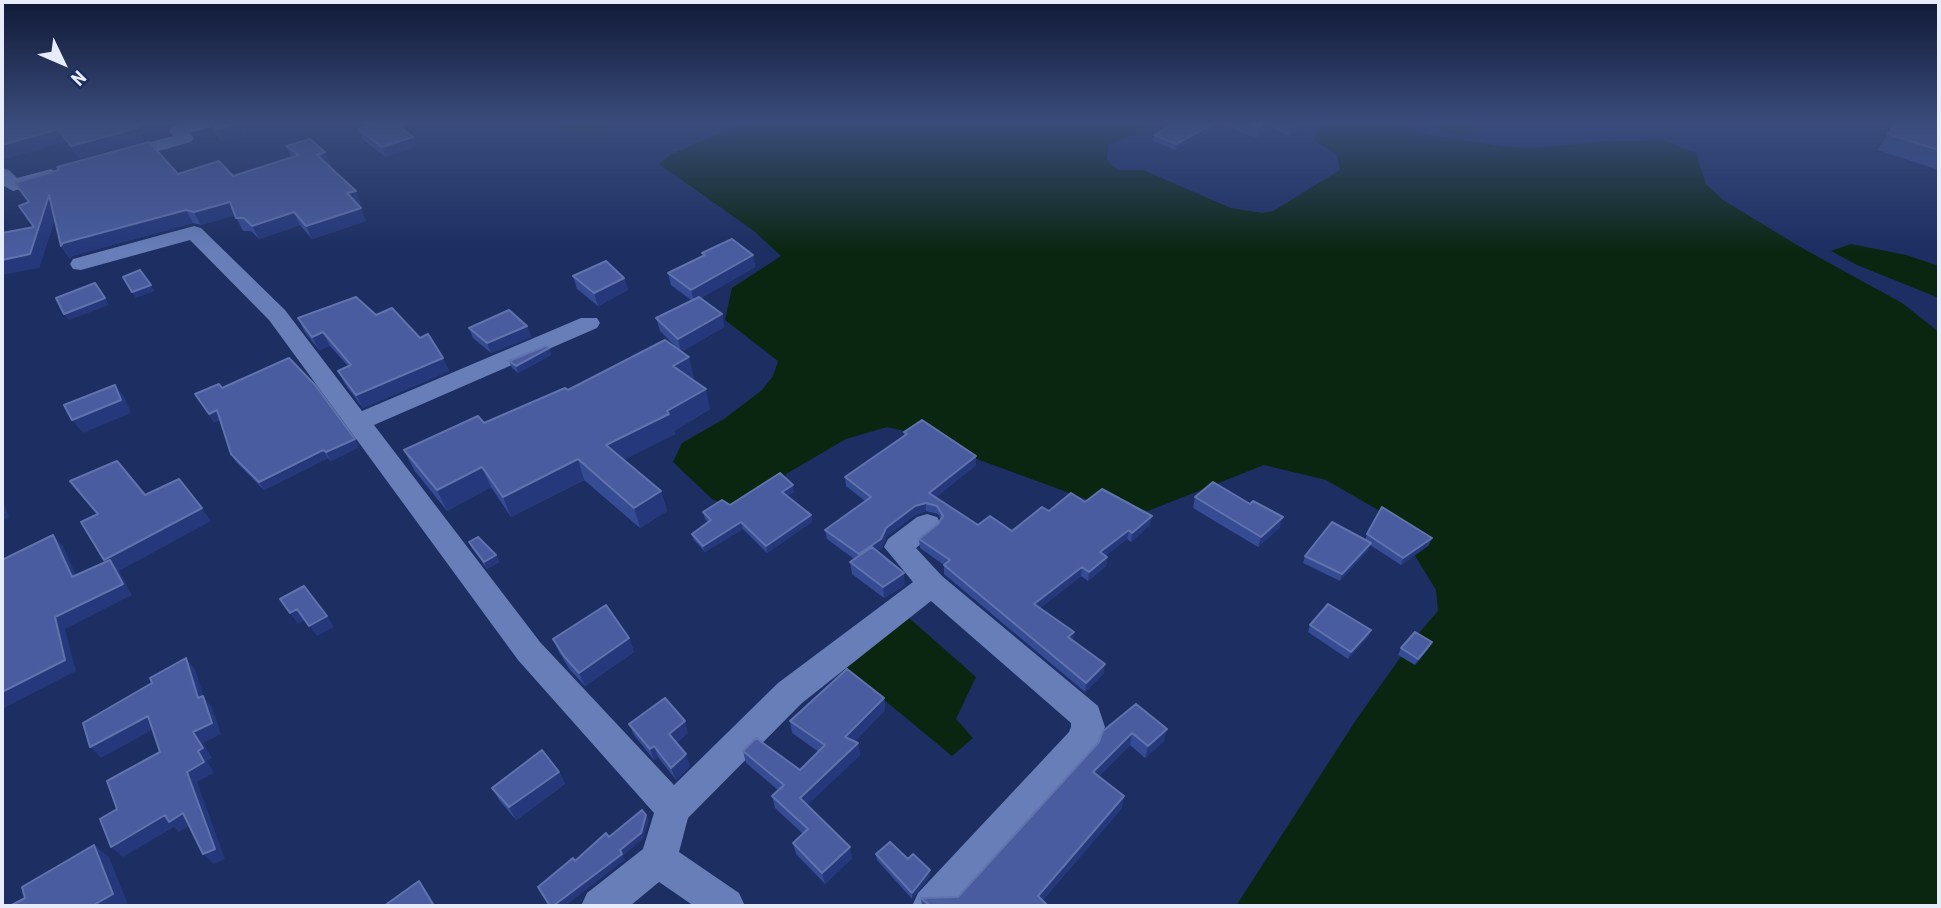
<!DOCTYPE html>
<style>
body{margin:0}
#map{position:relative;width:1941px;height:908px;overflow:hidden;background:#1d2e62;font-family:"Roboto Condensed",sans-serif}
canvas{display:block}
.frame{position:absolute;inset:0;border:4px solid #e6ecf9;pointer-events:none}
.north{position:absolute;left:28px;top:28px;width:70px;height:70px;-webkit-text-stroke:5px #1d2e62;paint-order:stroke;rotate:134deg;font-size:19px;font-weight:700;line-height:28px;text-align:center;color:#e6ecf9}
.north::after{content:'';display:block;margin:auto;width:24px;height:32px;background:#e6ecf9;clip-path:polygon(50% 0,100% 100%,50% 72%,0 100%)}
</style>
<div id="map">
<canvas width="1941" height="908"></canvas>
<div class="frame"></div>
<div class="north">N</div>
</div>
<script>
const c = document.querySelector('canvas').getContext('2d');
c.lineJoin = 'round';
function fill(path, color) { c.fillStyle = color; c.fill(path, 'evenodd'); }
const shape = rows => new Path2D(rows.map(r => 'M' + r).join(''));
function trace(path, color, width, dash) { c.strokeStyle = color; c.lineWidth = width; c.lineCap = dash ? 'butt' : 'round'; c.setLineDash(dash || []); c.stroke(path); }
fill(shape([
 [540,123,621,123,602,130,578,132],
 [742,123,1151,123,1137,134,1109,144,1107,158,1110,164,1119,170,1143,170,1231,208,1262,213,1273,211,1340,170,1337,155,1314,140,1320,123,1400,123,1418,133,1508,147,1536,148,1595,142,1663,140,1696,153,1706,184,1723,200,1802,248,1902,303,1939,332,1939,906,1236,906,1356,720,1412,641,1438,611,1436,590,1392,518,1326,480,1264,465,1148,511,1094,502,955,451,914,433,887,427,846,439,786,474,779,510,747,513,712,499,673,462,682,443,724,419,762,390,773,376,778,361,725,320,732,288,781,256,754,231,659,164,670,155],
 [1423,123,1480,123,1468,135,1443,133],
 [1851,244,1906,255,1939,266,1939,298,1857,265,1831,251],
 [909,618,976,677,956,719,973,738,952,756,843,666]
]), '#0b2610');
fill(shape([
 [185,123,214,123,212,127,190,133,194,138,191,142,119,162,110,156,112,152,173,136,169,131,172,127,185,123],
 [2,168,9,170,17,178,51,169,60,175,58,179,13,191,2,185,2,168],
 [194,226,201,228,285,310,362,411,581,318,597,318,600,323,597,328,374,425,540,642,674,785,778,683,913,582,884,547,888,539,917,517,927,514,937,517,941,524,937,531,916,548,942,576,1098,706,1105,727,1095,752,956,906,912,906,918,893,1069,732,1071,727,1071,723,931,601,802,703,688,818,679,852,739,893,745,906,694,906,659,882,630,906,581,906,587,893,643,849,654,813,518,660,269,320,190,240,81,270,73,269,70,264,73,259,194,226]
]), '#677eb9');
fill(shape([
 [2,123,141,135,144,141,79,158,66,141],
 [209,123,243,123,248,134,223,142,212,130],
 [1224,123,1175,150,1153,141,1154,135],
 [1225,123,1309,123,1289,136,1273,128,1257,138,1224,126],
 [1939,123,1939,170,1878,150,1888,134],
 [358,129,413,137,417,146,386,157,362,139],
 [286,146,331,164,329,165,361,203,358,205,366,221,312,239,300,225,259,239,251,231,243,231,235,215,201,225,193,223,72,256,70,259,61,246,55,218,39,268,28,203,178,174,233,176,291,158],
 [702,253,753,255,755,267,701,298,722,314,724,327,681,352,694,377,691,378,710,409,674,431,675,434,623,460,661,491,667,511,640,528,584,480,511,517,491,487,447,511,414,470,404,450,484,423,568,390,679,350,660,331,656,318,691,300,671,285,668,273,703,256],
 [573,276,624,278,628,290,598,306,577,289],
 [376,315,420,338,443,358,449,371,363,408,345,384,338,371,348,366,330,346,319,350,304,331,298,318],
 [492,318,527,326,531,337,491,353,473,338,469,328],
 [549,348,551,355,518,373,512,368,509,361],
 [222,388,359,447,331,461,328,458,264,490,236,462,231,454,220,420,214,422,195,394],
 [904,432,976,456,976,465,936,497,978,525,1012,531,1049,511,1085,502,1150,525,1131,542,1127,539,1105,556,1107,557,1106,566,1088,581,1081,576,1040,608,1074,632,1073,641,1104,673,1085,692,944,574,944,565,920,548,919,539,938,524,941,520,938,514,926,511,915,515,886,537,882,548,877,551,905,585,884,598,852,574,850,562,854,559,827,539,825,530,865,501,846,486,845,477,904,436],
 [794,492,787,496,811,515,812,522,767,553,743,529,705,552,694,540,692,534,708,522,705,519,703,512,730,505],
 [1195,497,1280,527,1258,547,1193,508],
 [1367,534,1429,545,1401,565,1370,545,1368,550,1340,581,1303,563,1305,556,1365,540],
 [469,542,496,555,499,562,487,569,472,548],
 [1310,625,1371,630,1368,637,1348,659,1308,632],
 [629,638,634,652,585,686,570,670,559,652,553,639],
 [1432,642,1428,649,1415,665,1398,655,1401,648],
 [884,698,885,710,855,741,858,743,860,755,807,805,852,858,825,884,796,854,793,843,803,834,775,808,772,796,778,790,746,763,743,751,800,770,819,752,792,733,790,721],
 [1136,704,1164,741,1145,758,1130,745,1099,776,1122,808,1042,901,1048,906,922,906,921,898,958,897],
 [629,724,688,733,676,743,690,766,676,780,658,757,654,760,634,735],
 [559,772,565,784,516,820,499,800,492,788],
 [876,854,908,859,930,876,912,899,877,860]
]), '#354b94');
fill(shape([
 [131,123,180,123,141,135,144,141,79,158,71,146],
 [236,123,243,123,248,134,223,142,216,129],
 [1214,123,1224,123,1175,150,1176,144],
 [1264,123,1274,123,1273,128,1257,138,1259,127],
 [1293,123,1309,123,1289,136],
 [58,129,66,141,2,160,2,145],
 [413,137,417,146,386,157,382,147],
 [325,152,331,164,323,167,317,155],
 [356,191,361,203,353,206,347,193],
 [49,195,58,208,39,268,2,275,2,260,30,254],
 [230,202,237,215,201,225,194,212],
 [361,208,366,221,312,239,306,226],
 [186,210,193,223,72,256,70,259,61,246,63,243],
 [294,212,300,225,259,239,252,226],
 [753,255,755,267,694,302,691,290],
 [624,278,628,290,598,306,594,293],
 [151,285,155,291,136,298,132,292],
 [105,298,109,305,69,320,64,314],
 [722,314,724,327,681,352,678,339],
 [527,326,531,337,491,353,487,343],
 [323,332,330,346,319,350,312,337],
 [549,348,551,355,518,373,516,366],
 [689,357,694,377,678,386,673,366],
 [443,358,449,371,363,408,356,395],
 [115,385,125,398,131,413,83,433,72,420],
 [706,389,710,409,674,431,675,434,612,466,606,445],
 [217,410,222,419,214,422,209,414],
 [355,439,359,447,331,461,326,452],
 [323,450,328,458,264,490,259,482],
 [976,456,976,465,930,502,929,493],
 [578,459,584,480,511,517,503,497],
 [482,467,491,487,447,511,437,490],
 [793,485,794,492,783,498,782,492],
 [661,491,667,511,640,528,634,508],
 [2,497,9,517,2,520],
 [926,503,926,511,915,515,886,537,882,548,860,563,859,554,886,528,915,506],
 [202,508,211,521,119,571,132,595,65,629,76,671,2,709,2,692,55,617,114,573,104,560],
 [811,515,812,522,767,553,766,546],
 [1152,516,1150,525,1131,542,1132,533],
 [1283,517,1280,527,1258,547,1261,537],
 [741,522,743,529,705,552,703,546],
 [1129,530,1127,539,1099,561,1100,552],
 [53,535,63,546,82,588,72,577],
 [1432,538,1429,545,1401,565,1403,558],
 [1371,543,1368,550,1340,581,1342,574],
 [496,555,499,562,487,569,484,562],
 [1107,557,1106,566,1088,581,1089,572],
 [1082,567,1081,576,1034,613,1034,604],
 [904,573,905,585,884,598,883,587],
 [297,609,305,620,298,624,290,613],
 [327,616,334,627,317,636,309,626],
 [1371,630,1368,637,1348,659,1351,652],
 [1074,632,1073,641,1068,637],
 [629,638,634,652,585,686,579,673],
 [1432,642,1428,649,1415,665,1418,659],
 [186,658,195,669,204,698,212,707,221,734,203,743,212,758,207,761,214,773,197,782,225,859,214,864,203,854,187,772,198,751,193,732,198,698],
 [1105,664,1104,673,1085,692,1086,683],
 [884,698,885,710,847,749,845,737],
 [148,716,158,727,101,758,90,747],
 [685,721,688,733,673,745,669,734],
 [1167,729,1164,741,1145,758,1148,746],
 [1132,733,1130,745,1091,783,1093,772],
 [858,743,860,755,802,810,800,798],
 [654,746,658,757,654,760,650,749],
 [686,754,690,766,676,780,671,768],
 [559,772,565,784,516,820,509,807],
 [1124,796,1122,808,1038,906,1038,896],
 [183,813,194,823,179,832,174,827,123,857,111,847,165,815],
 [646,815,649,821,643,839,623,856,625,860,565,906,553,906,620,850],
 [94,845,109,857,128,905,126,906,92,906],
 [850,847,852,858,825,884,822,873],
 [930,870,930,876,912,899,912,893],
 [419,881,428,893,436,906,433,906]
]), '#24387b');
const building = shape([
 [2,123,131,123,137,128,71,146,58,129,2,145,2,123],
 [211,123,236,123,216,129,211,123],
 [375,123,395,123,413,137,382,147,358,129,375,123],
 [1174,123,1214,123,1176,144,1154,135,1174,123],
 [1251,123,1264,123,1259,127,1251,123],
 [1896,123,1939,123,1939,150,1888,134,1896,123],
 [310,139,325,152,317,155,356,191,347,193,361,208,306,226,294,212,252,226,244,218,236,218,230,202,194,212,186,210,63,243,61,246,49,195,30,254,2,260,2,233,34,227,19,206,29,202,15,183,59,170,57,167,149,142,178,174,219,161,233,176,299,155,286,146,310,139],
 [732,239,753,255,691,290,668,273,705,255,702,253,732,239],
 [606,261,624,278,594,293,573,276,606,261],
 [140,270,151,285,132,292,123,277,140,270],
 [95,283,105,298,64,314,56,298,95,283],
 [356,297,376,315,392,308,420,338,428,334,443,358,356,395,338,371,351,365,323,332,312,337,298,318,356,297],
 [699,297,722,314,678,339,656,318,699,297],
 [509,310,527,326,487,343,469,328,509,310],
 [665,340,689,357,673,366,706,389,667,411,669,414,606,445,661,491,634,508,578,459,503,497,482,467,437,490,404,450,478,416,484,423,565,388,568,390,665,340],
 [546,346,549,348,516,366,509,361,546,346],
 [289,358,316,386,355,439,326,452,323,450,259,482,231,454,217,410,209,414,195,394,219,384,222,388,289,358],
 [115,385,121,400,72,420,64,405,115,385],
 [922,420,976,456,929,493,978,525,990,516,1012,531,1042,507,1049,511,1071,493,1085,502,1102,489,1152,516,1132,533,1129,530,1100,552,1107,557,1089,572,1082,567,1034,604,1074,632,1068,637,1105,664,1086,683,944,565,950,560,919,539,938,524,943,516,937,506,926,503,915,506,886,528,881,539,859,554,825,530,871,497,845,477,907,434,904,432,922,420],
 [117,461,145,495,179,479,202,508,104,560,81,522,98,514,70,481,117,461],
 [780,473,793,485,782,492,811,515,766,546,741,522,703,546,692,534,711,520,703,512,722,500,730,505,780,473],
 [1213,482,1250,504,1253,501,1283,517,1261,537,1195,497,1213,482],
 [1382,507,1432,538,1403,558,1367,534,1382,507],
 [1332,522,1371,543,1342,574,1305,556,1332,522],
 [53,535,72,577,110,560,123,584,55,617,65,660,2,692,2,560,53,535],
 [478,537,496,555,484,562,469,542,478,537],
 [872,547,904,573,883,587,850,562,872,547],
 [304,586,327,616,309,626,297,609,290,613,280,599,304,586],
 [1328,604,1371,630,1351,652,1310,625,1328,604],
 [606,605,629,638,579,673,564,656,553,639,606,605],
 [1415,632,1432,642,1418,659,1401,648,1415,632],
 [186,658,198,698,203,696,212,723,193,732,203,748,198,751,204,762,187,772,215,849,203,854,183,813,169,822,165,815,111,847,100,819,117,809,107,781,160,752,148,716,90,747,83,723,152,683,150,678,186,658],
 [847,669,884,698,845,737,858,743,800,798,850,847,822,873,793,843,808,829,772,796,784,785,743,751,756,738,800,770,825,745,790,721,847,669],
 [665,698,685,721,669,734,686,754,671,768,654,746,650,749,629,724,665,698],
 [1136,704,1167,729,1148,746,1132,733,1093,772,1124,796,1038,896,1048,906,930,906,921,898,958,897,1099,742,1103,731,1136,704],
 [542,750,559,772,509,807,492,788,542,750],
 [642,810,646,815,641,833,620,850,622,854,553,906,550,906,538,887,573,858,575,861,606,833,609,837,642,810],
 [890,842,908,859,913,854,930,870,912,893,876,854,890,842],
 [94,845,113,894,92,906,10,906,25,898,22,887,94,845],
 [419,881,434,906,384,906,419,881]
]);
fill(building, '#485c9f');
trace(building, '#6173ad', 2);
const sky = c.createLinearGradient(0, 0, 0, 251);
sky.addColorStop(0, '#101936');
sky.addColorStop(0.49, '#3a4c7c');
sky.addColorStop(1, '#3a4c7c00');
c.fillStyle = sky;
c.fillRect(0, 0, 1941, 251);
</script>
